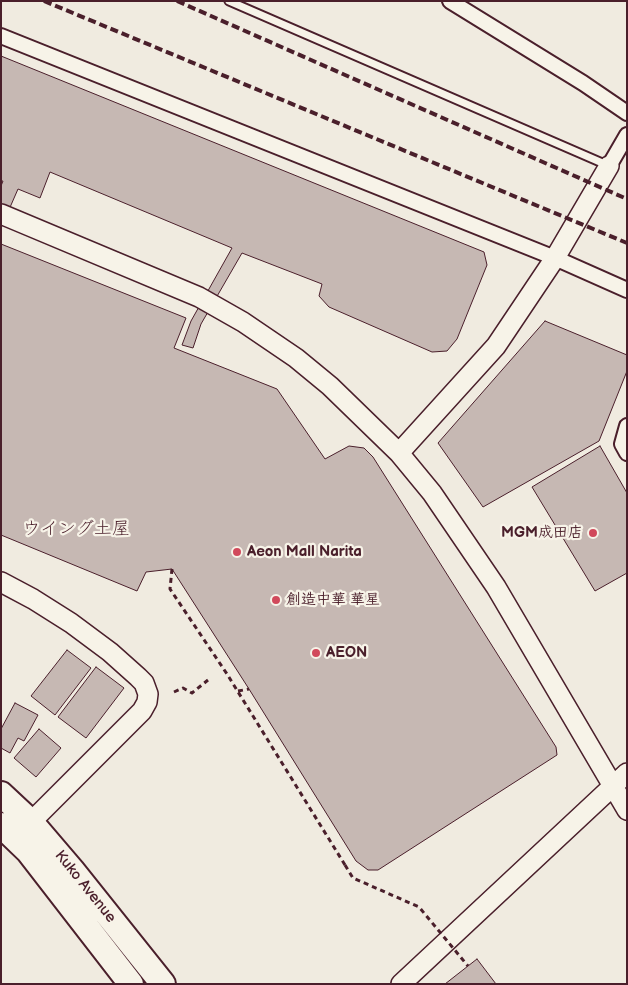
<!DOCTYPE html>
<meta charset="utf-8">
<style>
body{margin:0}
#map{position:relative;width:628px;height:985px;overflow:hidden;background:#f0ebe0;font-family:"Balsamiq Sans",sans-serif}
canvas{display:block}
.frame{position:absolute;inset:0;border:2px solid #4a1f2b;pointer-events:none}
</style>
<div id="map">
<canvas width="628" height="985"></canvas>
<div class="frame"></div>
</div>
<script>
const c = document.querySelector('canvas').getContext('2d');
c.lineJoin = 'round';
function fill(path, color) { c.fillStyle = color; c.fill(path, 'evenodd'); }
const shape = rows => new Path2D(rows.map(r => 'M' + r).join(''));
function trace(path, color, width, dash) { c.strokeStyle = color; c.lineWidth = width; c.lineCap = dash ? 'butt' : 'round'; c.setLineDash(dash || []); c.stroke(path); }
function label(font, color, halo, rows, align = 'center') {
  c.font = font + ' "Balsamiq Sans","Klee One",sans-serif'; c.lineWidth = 4.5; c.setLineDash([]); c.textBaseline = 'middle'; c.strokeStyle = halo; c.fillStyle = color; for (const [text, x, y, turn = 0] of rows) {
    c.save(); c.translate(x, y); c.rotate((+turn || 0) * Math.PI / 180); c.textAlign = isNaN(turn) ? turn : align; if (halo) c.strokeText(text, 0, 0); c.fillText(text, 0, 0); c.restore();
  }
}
const building = shape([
 [1,56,484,252,487,265,457,339,447,351,432,352,329,307,319,296,322,284,242,253,201,324,193,348,182,345,191,321,232,248,50,172,40,198,18,189,1,228,1,186,3,181,1,181,1,56],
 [1,244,186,318,174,348,277,389,325,459,349,446,364,448,373,457,556,747,557,755,378,870,368,870,356,861,249,689,172,569,146,572,137,591,1,535,1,244],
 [545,321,627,355,627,371,599,441,483,507,438,443,545,321],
 [600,446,627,493,627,573,595,591,532,487,600,446],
 [67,650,91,668,55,715,31,696,67,650],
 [96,667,124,688,86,738,58,717,96,667],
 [15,703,38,715,24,741,18,738,10,753,1,748,1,729,15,703],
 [39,729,61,748,36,777,14,758,39,729],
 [477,959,496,984,445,984,468,966,477,959]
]);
fill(building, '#c6b8b3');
trace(building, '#4a1f2b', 1);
const lane = shape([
 [229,1,607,165]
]);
const street = shape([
 [450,1,583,83,627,113],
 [1,36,555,258,627,290],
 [609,166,627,135],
 [627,426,622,444,627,453]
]);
const secondary = shape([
 [1,214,199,297,243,322,296,358,330,386,399,453,432,493,496,587,627,810],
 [399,453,496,346,555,258,609,166],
 [1,582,33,599,71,623,110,652,138,677,144,683,148,694,147,702,142,711,31,822],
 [401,984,627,773]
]);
const highway = shape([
 [1,794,31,822,72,870,163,984],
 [1,825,28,851,131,984]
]);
trace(lane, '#4a1f2b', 11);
trace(street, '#4a1f2b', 18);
trace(secondary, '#4a1f2b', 22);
trace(highway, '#4a1f2b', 28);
trace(shape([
 [172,569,170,589,227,674,345,865],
 [238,691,249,689],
 [174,692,183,688,192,693,208,680]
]), '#4a1f2b', 3, [5, 4]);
trace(lane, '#f7f3e8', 7);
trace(street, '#f7f3e8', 14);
trace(secondary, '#f7f3e8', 19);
trace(highway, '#f7f3e8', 24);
trace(shape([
 [44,1,627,243],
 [177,1,627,199]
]), '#4a1f2b', 4, [8, 4]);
trace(shape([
 [345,865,353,878,419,907,468,966]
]), '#4a1f2b', 3, [5, 4]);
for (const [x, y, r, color] of [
 [593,533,5,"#d1495b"],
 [237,552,5,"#d1495b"],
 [276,600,5,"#d1495b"],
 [316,653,5,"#d1495b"]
]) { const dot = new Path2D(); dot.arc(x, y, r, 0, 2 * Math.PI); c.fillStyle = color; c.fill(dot); trace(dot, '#f7f3e8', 2); }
label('bold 15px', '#4a1f2b', '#f7f3e8', [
 ["MGM成田店",583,533,"right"],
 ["Aeon Mall Narita",247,552],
 ["創造中華 華星",286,600],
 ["AEON",326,653]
], 'left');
label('15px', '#4a1f2b', '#f7f3e8', [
 ["Kuko Avenue",85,887,51]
]);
label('18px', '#4a1f2b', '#f7f3e8', [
 ["ウイング土屋",76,529]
]);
</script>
